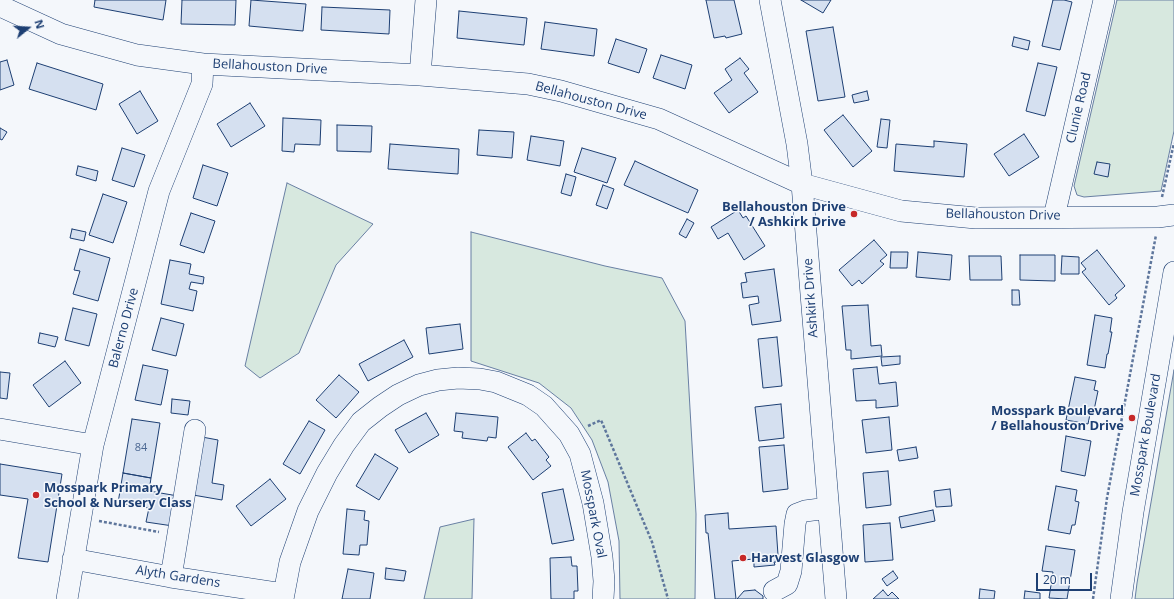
<!DOCTYPE html>
<style>
body{margin:0}
#map{position:relative;width:1174px;height:599px;overflow:hidden;background:#f4f7fb;font-family:"Open Sans",sans-serif}
canvas{display:block}
.north{position:absolute;left:8px;top:8px;width:40px;height:40px;-webkit-text-stroke:3px #f4f7fb;paint-order:stroke;rotate:72deg;font-size:11px;font-weight:700;line-height:16px;text-align:center;color:#1d3f73}
.north::after{content:'';display:block;margin:auto;width:14px;height:18px;background:#1d3f73;clip-path:polygon(50% 0,100% 100%,50% 72%,0 100%)}
.scale{position:absolute;left:1036px;top:573px;width:56px;height:18px;box-sizing:border-box;border:2px solid #1d3f73;border-top:0;padding-left:5px;font-size:12px;line-height:14px;white-space:nowrap;color:#1d3f73;-webkit-text-stroke:3px #f4f7fb;paint-order:stroke}
</style>
<div id="map">
<canvas width="1174" height="599"></canvas>
<div class="north">N</div>
<div class="scale">20 m</div>
</div>
<script>
const c = document.querySelector('canvas').getContext('2d');
c.lineJoin = 'round';
function fill(path, color) { c.fillStyle = color; c.fill(path, 'evenodd'); }
const shape = rows => new Path2D(rows.map(r => 'M' + r).join(''));
function trace(path, color, width, dash) { c.strokeStyle = color; c.lineWidth = width; c.lineCap = dash ? 'butt' : 'round'; c.setLineDash(dash || []); c.stroke(path); }
function label(font, color, halo, rows, align = 'center') {
  c.font = font + ' "Open Sans",sans-serif'; c.lineWidth = 3; c.setLineDash([]); c.textBaseline = 'middle'; c.strokeStyle = halo; c.fillStyle = color; for (const [text, x, y, turn = 0] of rows) {
    c.save(); c.translate(x, y); c.rotate((+turn || 0) * Math.PI / 180); c.textAlign = isNaN(turn) ? turn : align; if (halo) c.strokeText(text, 0, 0); c.fillText(text, 0, 0); c.restore();
  }
}
const green = shape([
 [1117,0,1174,0,1174,131,1161,191,1084,197,1077,195,1074,186,1117,0],
 [287,183,373,224,336,265,299,353,260,378,245,366,287,183],
 [471,232,605,266,662,278,685,321,696,514,695,599,620,599,619,541,608,482,592,440,571,408,539,383,471,361,471,232],
 [1174,370,1174,599,1135,599,1137,583,1174,370],
 [474,519,472,599,424,599,440,527,474,519]
]);
fill(green, '#d7e8df');
trace(green, '#687fa3', 1);
const building = shape([
 [95,0,166,0,163,20,94,7,95,0],
 [182,0,236,0,235,25,181,24,182,0],
 [251,0,306,4,303,31,249,26,251,0],
 [706,0,734,0,742,34,726,38,725,36,714,38,706,0],
 [801,0,831,0,823,13,801,0],
 [1053,0,1064,0,1072,2,1060,50,1042,46,1053,0],
 [322,7,390,10,389,34,321,30,322,7],
 [459,11,527,18,524,45,457,38,459,11],
 [545,22,597,29,594,56,541,49,545,22],
 [833,27,845,97,818,101,806,31,833,27],
 [1014,37,1030,41,1028,50,1012,46,1014,37],
 [616,39,647,49,639,73,608,63,616,39],
 [661,55,692,65,685,89,653,78,661,55],
 [740,58,749,69,744,73,758,92,729,113,714,93,732,80,725,69,740,58],
 [7,60,14,85,0,90,0,62,7,60],
 [37,63,103,84,96,110,29,89,37,63],
 [1038,63,1057,67,1045,116,1026,111,1038,63],
 [140,91,158,121,137,134,119,104,140,91],
 [867,91,869,100,854,103,852,95,867,91],
 [250,103,265,126,231,147,217,124,250,103],
 [843,115,872,151,853,167,824,130,843,115],
 [283,118,321,120,320,145,295,144,294,152,282,151,283,118],
 [881,119,890,120,887,148,877,147,881,119],
 [337,125,372,126,371,152,337,151,337,125],
 [0,128,7,132,2,140,0,139,0,128],
 [479,130,514,132,512,158,477,155,479,130],
 [1024,134,1039,157,1009,176,994,154,1024,134],
 [531,136,564,141,560,166,527,160,531,136],
 [934,141,967,144,964,177,894,171,896,144,934,147,934,141],
 [390,144,459,149,458,174,388,169,390,144],
 [122,148,145,155,134,187,112,180,122,148],
 [582,148,616,158,607,183,574,172,582,148],
 [635,161,698,190,688,213,624,185,635,161],
 [1097,162,1110,164,1108,177,1094,174,1097,162],
 [203,165,228,173,217,206,193,198,203,165],
 [78,166,98,171,96,181,76,175,78,166],
 [566,174,576,177,571,196,561,193,566,174],
 [603,185,614,189,607,209,596,205,603,185],
 [103,194,127,202,113,243,89,235,103,194],
 [738,210,743,218,746,216,765,246,744,260,728,233,718,239,711,227,738,210],
 [191,213,215,221,204,253,180,245,191,213],
 [687,219,694,223,686,238,679,234,687,219],
 [72,229,86,232,84,241,70,238,72,229],
 [874,240,887,255,880,261,884,264,862,284,859,280,852,286,839,270,874,240],
 [80,249,110,258,98,301,73,294,80,271,74,270,80,249],
 [1097,250,1125,286,1115,295,1117,298,1109,305,1082,272,1086,269,1081,263,1097,250],
 [891,252,908,252,907,268,890,268,891,252],
 [918,252,952,255,950,280,916,277,918,252],
 [1020,255,1055,255,1055,281,1020,280,1020,255],
 [969,256,1001,256,1002,280,970,280,969,256],
 [1062,256,1079,257,1079,274,1061,274,1062,256],
 [170,260,191,264,189,274,204,277,203,284,191,282,189,289,197,291,193,311,161,304,170,260],
 [774,269,781,321,752,325,749,305,759,303,758,296,743,298,741,283,747,282,745,273,774,269],
 [1012,290,1019,290,1020,305,1012,305,1012,290],
 [868,305,871,346,881,345,882,356,851,359,851,350,846,350,842,306,868,305],
 [73,308,97,314,89,346,65,340,73,308],
 [1095,315,1112,318,1110,332,1112,332,1108,354,1107,354,1105,368,1087,365,1095,315],
 [161,318,184,324,176,356,152,350,161,318],
 [460,324,463,349,429,354,426,328,460,324],
 [40,333,58,337,55,347,38,343,40,333],
 [777,337,782,386,763,388,758,339,777,337],
 [404,340,413,357,368,381,359,364,404,340],
 [900,356,900,364,882,366,881,357,900,356],
 [65,361,81,383,49,407,33,385,65,361],
 [143,365,168,370,161,405,135,400,143,365],
 [877,367,879,384,896,382,898,406,876,408,876,400,856,401,853,369,877,367],
 [0,372,10,373,7,399,0,398,0,372],
 [339,375,359,392,336,418,316,400,339,375],
 [1075,377,1096,381,1094,390,1098,391,1093,415,1090,414,1088,424,1066,420,1075,377],
 [172,399,190,401,188,415,171,413,172,399],
 [781,404,784,438,759,441,755,407,781,404],
 [426,413,439,435,409,453,395,430,426,413],
 [456,413,498,417,496,438,488,437,487,441,462,438,463,432,454,431,456,413],
 [889,417,892,450,866,453,862,420,889,417],
 [132,419,160,423,151,478,123,473,132,419],
 [309,421,325,430,300,474,283,464,309,421],
 [526,433,532,441,535,439,549,457,546,460,551,466,533,480,508,447,526,433],
 [1066,436,1091,441,1085,476,1061,471,1066,436],
 [202,437,218,440,212,483,224,485,222,500,193,495,202,437],
 [784,445,788,489,763,492,759,447,784,445],
 [916,447,918,458,899,461,897,450,916,447],
 [375,454,398,468,379,500,356,486,375,454],
 [0,464,62,474,48,562,18,558,28,499,0,495,0,464],
 [888,471,891,505,866,508,863,473,888,471],
 [123,473,151,478,149,491,178,496,173,526,146,522,149,508,118,503,123,473],
 [270,479,286,499,251,526,236,506,270,479],
 [1056,486,1077,490,1075,501,1079,502,1075,525,1072,525,1070,534,1048,530,1056,486],
 [563,489,574,540,552,544,542,493,563,489],
 [950,489,952,506,936,507,934,491,950,489],
 [347,509,365,511,364,520,369,521,367,545,360,545,359,555,343,554,347,509],
 [933,510,935,521,901,528,899,517,933,510],
 [728,513,729,529,776,526,778,555,776,556,776,562,774,562,775,565,754,567,754,559,732,561,736,599,715,599,708,533,706,533,705,515,728,513],
 [890,523,893,560,865,562,863,525,890,523],
 [1046,546,1075,550,1067,599,1049,598,1053,572,1042,571,1046,546],
 [571,557,572,566,577,566,578,591,574,591,574,599,551,599,550,558,571,557],
 [386,568,406,571,404,581,385,579,386,568],
 [348,569,374,573,370,599,342,599,348,569],
 [893,571,898,578,887,586,882,579,893,571],
 [980,589,995,591,994,599,979,599,980,589],
 [755,590,763,596,763,599,737,599,744,591,755,590],
 [883,590,888,596,892,592,899,599,873,599,883,590],
 [1025,591,1040,593,1040,599,1024,599,1025,591]
]);
fill(building, '#d5e0f0');
trace(building, '#1d3f73', 1);
const minor = shape([
 [770,0,797,144,802,184,836,599],
 [0,6,61,34,137,55,203,64,420,75,528,84,561,91,659,119,802,184,901,211,976,218,1158,217,1174,215],
 [420,75,426,0],
 [1054,217,1104,0],
 [0,429,93,445],
 [73,559,171,577,283,594],
 [171,577,195,430],
 [774,591,787,584,791,571,795,524,797,514,805,511,828,508],
 [67,599,93,445,159,191,202,84,203,64],
 [283,599,290,562,308,511,327,473,344,445,361,422,380,407,398,395,419,385,438,380,458,378,480,379,496,382,528,395,544,406,569,434,580,454,593,503,602,557,604,581,603,599],
 [1121,599,1133,512,1174,272]
]);
trace(minor, '#1d3f73', 22);
trace(shape([
 [1162,197,1174,143],
 [588,426,601,420,652,542,668,599],
 [99,521,159,532],
 [1093,599,1107,498,1156,235]
]), '#5e769c', 2.5, [3, 2]);
trace(minor, '#f4f7fb', 21);
for (const [x, y, r, color] of [
 [854,214,4,"#c62828"],
 [1132,418,4,"#c62828"],
 [36,495,4,"#c62828"],
 [743,558,4,"#c62828"]
]) { const dot = new Path2D(); dot.arc(x, y, r, 0, 2 * Math.PI); c.fillStyle = color; c.fill(dot); trace(dot, '#f4f7fb', 1.5); }
label('11px', '#4b6792', null, [
 ["84",141,448]
]);
label('13px', '#1d3f73', '#f4f7fb', [
 ["Bellahouston Drive",270,67,3],
 ["Bellahouston Drive",591,101,15],
 ["Clunie Road",1079,108,-77],
 ["Bellahouston Drive",1003,215,1],
 ["Ashkirk Drive",811,298,-94],
 ["Balerno Drive",124,328,-75],
 ["Mosspark Boulevard",1146,435,-80],
 ["Mosspark Oval",593,514,79],
 ["Alyth Gardens",178,577,9]
]);
label('bold 13px', '#1d3f73', '#f4f7fb', [
 ["Bellahouston Drive",846,207],
 ["/ Ashkirk Drive",846,222],
 ["Mosspark Boulevard",1124,411],
 ["/ Bellahouston Drive",1124,426],
 ["Mosspark Primary",44,488,"left"],
 ["School & Nursery Class",44,503,"left"],
 ["Harvest Glasgow",751,558,"left"]
], 'right');
</script>
